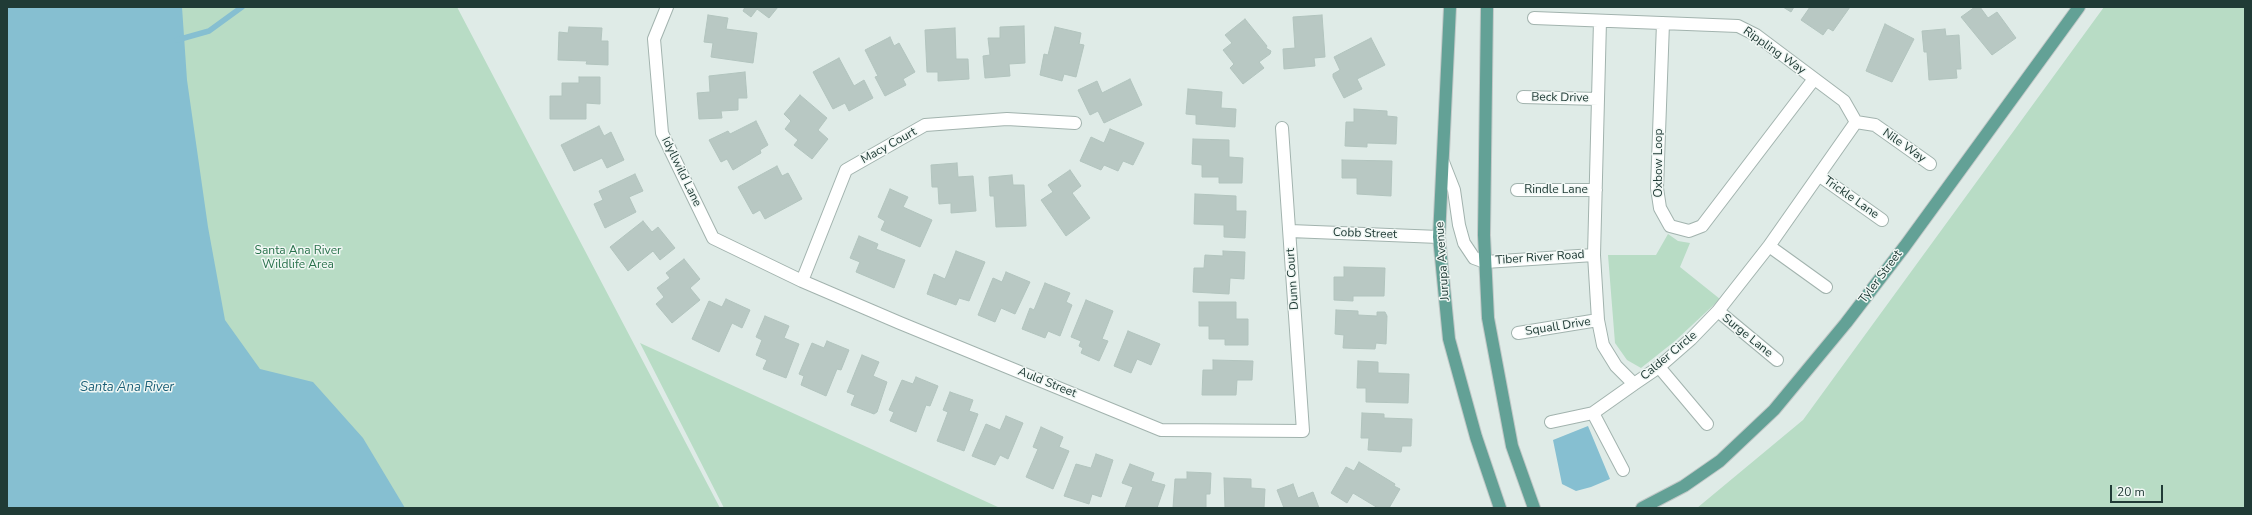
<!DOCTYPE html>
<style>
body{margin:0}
#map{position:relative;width:2252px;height:515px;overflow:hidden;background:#dfebe7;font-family:"Nunito Sans",sans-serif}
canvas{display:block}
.frame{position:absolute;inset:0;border:8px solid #203b36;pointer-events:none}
.scale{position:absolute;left:2110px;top:485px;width:53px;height:18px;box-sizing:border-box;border:2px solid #203b36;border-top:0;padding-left:5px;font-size:12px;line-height:14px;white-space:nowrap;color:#203b36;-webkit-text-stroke:3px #f0f7f4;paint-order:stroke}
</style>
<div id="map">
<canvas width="2252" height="515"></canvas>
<div class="frame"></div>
<div class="scale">20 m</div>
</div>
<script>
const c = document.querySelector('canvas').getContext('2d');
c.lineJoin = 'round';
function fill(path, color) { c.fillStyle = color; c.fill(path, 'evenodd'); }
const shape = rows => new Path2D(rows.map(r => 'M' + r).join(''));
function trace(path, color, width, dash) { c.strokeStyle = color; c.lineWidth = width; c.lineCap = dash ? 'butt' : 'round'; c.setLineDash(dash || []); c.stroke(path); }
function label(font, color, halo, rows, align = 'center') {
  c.font = font + ' "Nunito Sans",sans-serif'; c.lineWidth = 3; c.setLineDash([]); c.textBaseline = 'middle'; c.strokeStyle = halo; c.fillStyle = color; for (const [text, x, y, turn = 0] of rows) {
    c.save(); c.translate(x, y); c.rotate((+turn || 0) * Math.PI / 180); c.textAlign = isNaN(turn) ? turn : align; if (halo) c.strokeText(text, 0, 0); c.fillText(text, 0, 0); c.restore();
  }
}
fill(shape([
 [7,7,457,7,720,508,7,508],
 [2104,7,2245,7,2245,508,1697,508,1803,420],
 [1668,234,1678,241,1690,243,1680,267,1720,299,1675,341,1641,368,1627,360,1615,343,1608,255,1656,255],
 [640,343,1000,508,724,508]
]), '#b8dcc5');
fill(shape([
 [7,7,182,7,187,80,208,227,225,320,260,369,313,382,363,438,405,508,7,508],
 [1588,426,1610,479,1591,487,1576,491,1562,484,1553,440]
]), '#86bfd1');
trace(shape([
 [177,40,209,31,242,7]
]), '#86bfd1', 5.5);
const building = shape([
 [745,7,778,7,769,18,757,9,751,17,743,11,745,7],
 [1783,7,1794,7,1791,12,1783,7],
 [1810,7,1850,7,1833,31,1828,28,1823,35,1801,20,1810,7],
 [1975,7,1980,7,1988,18,1997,12,2016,38,1992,55,1961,17,1975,7],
 [708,15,728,18,726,29,757,33,753,63,711,57,713,43,704,42,708,15],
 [1322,15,1325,57,1314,58,1315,66,1284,69,1283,49,1295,48,1293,17,1322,15],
 [1245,19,1267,46,1266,48,1271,51,1270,54,1259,62,1264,68,1243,84,1230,68,1234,64,1223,50,1232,43,1225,35,1245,19],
 [1885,24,1914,39,1892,82,1866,71,1885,24],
 [1024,26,1025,63,1009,64,1010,76,985,78,983,56,990,55,988,38,1000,38,1000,27,1024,26],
 [569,27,602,28,601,41,608,41,608,65,586,64,587,61,558,60,559,32,568,33,569,27],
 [1055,27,1081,33,1079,44,1084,45,1076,77,1064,74,1062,81,1040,75,1044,54,1048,55,1055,27],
 [955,28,956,59,968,59,969,79,938,81,938,72,927,72,925,30,955,28],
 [1945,29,1946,36,1959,35,1961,69,1956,69,1957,78,1929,80,1927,52,1924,52,1922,31,1945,29],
 [890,37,894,46,899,43,915,72,903,79,906,85,885,96,875,77,878,76,865,50,890,37],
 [1371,38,1385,65,1357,79,1362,89,1344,98,1333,77,1333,74,1340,70,1334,57,1371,38],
 [839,58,854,86,864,80,873,98,849,111,845,103,833,109,813,72,839,58],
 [745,72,747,98,738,98,738,110,721,111,722,118,699,119,697,93,710,92,709,76,745,72],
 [579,77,600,77,600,104,586,103,586,119,550,119,550,96,562,96,562,83,579,83,579,77],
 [1130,79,1142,105,1104,123,1098,111,1090,115,1078,90,1097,81,1102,93,1130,79],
 [1188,89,1222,92,1221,108,1236,109,1235,127,1196,124,1196,115,1186,114,1188,89],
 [800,95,827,118,818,130,828,139,812,159,794,145,798,140,785,129,791,121,784,114,800,95],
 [1354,109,1387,111,1387,116,1397,117,1396,144,1367,143,1367,147,1345,146,1346,122,1354,122,1354,109],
 [756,121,768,145,760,150,761,153,733,170,727,159,721,162,709,140,728,131,730,134,756,121],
 [599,126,604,136,611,132,624,160,607,168,602,158,574,171,561,145,599,126],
 [1110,129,1144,143,1133,165,1123,161,1118,171,1104,165,1101,170,1080,161,1091,137,1104,143,1110,129],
 [1193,139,1229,140,1229,157,1243,158,1242,183,1219,183,1219,177,1202,177,1202,165,1192,164,1193,139],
 [1342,160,1392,161,1391,196,1357,194,1357,178,1342,178,1342,160],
 [957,163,958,177,973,176,976,211,951,213,951,203,939,204,938,187,932,187,931,165,957,163],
 [777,166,782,176,788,173,802,199,765,219,760,210,753,214,738,187,777,166],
 [1070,170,1081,186,1072,193,1090,218,1066,236,1041,200,1053,192,1048,185,1070,170],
 [635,174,643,191,629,197,636,212,605,228,594,204,603,200,599,191,635,174],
 [1012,175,1013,185,1024,185,1026,226,996,227,994,196,990,196,989,177,1012,175],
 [890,189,908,197,903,207,932,220,920,247,881,230,885,221,878,217,890,189],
 [1195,194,1236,196,1236,211,1246,211,1245,238,1224,237,1224,225,1194,224,1195,194],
 [643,221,652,232,658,227,675,248,660,260,653,251,628,271,610,247,643,221],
 [859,236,878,244,876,249,905,260,894,288,856,272,860,262,850,258,859,236],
 [956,251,985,262,969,301,959,298,956,305,927,294,934,274,945,279,956,251],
 [1223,251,1245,252,1244,279,1230,278,1229,294,1193,292,1194,268,1204,268,1205,255,1223,256,1223,251],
 [684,259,700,279,690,288,700,300,672,323,656,304,664,297,657,288,670,278,666,273,684,259],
 [1344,267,1385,268,1384,296,1353,296,1353,301,1334,300,1334,277,1344,277,1344,267],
 [1006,272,1030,282,1015,314,1001,308,995,322,978,315,993,278,1002,282,1006,272],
 [1045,283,1070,293,1066,302,1072,305,1060,336,1048,331,1045,338,1022,329,1030,308,1034,310,1045,283],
 [726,299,750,310,742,328,732,323,719,352,692,339,709,301,722,307,726,299],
 [1086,300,1113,311,1102,339,1108,341,1099,361,1081,353,1083,348,1079,346,1081,341,1071,337,1086,300],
 [1199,302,1236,302,1236,319,1248,319,1248,345,1225,345,1225,339,1209,339,1209,326,1199,326,1199,302],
 [1336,310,1358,311,1358,315,1377,316,1377,312,1385,312,1387,316,1386,344,1376,343,1375,349,1343,348,1344,335,1335,334,1336,310],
 [765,316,789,326,784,338,799,344,786,378,763,369,767,360,756,355,762,340,756,337,765,316],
 [1128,331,1160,344,1151,365,1137,359,1131,373,1114,366,1128,331],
 [827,341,849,350,841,370,837,369,826,396,801,385,804,376,799,374,812,343,824,348,827,341],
 [862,355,879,362,873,376,887,382,877,412,874,414,851,405,855,395,847,392,862,355],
 [1213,360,1253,361,1252,380,1237,380,1236,395,1202,395,1203,370,1213,370,1213,360],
 [1358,361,1378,362,1378,373,1409,374,1408,403,1366,402,1366,388,1357,388,1358,361],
 [916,377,938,386,930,406,926,405,916,432,890,421,894,412,889,410,902,380,913,384,916,377],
 [950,392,973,400,969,411,978,414,964,451,937,441,948,412,943,410,950,392],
 [1362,413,1384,414,1384,418,1412,419,1411,446,1402,446,1401,452,1368,450,1369,438,1361,438,1362,413],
 [1006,416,1023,423,1008,459,1000,455,995,465,972,456,986,424,1000,430,1006,416],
 [1041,427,1063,437,1059,447,1069,451,1053,489,1026,477,1038,449,1033,447,1041,427],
 [1096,454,1113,460,1101,497,1092,494,1089,504,1064,496,1076,464,1091,468,1096,454],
 [1359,462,1395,484,1394,486,1400,489,1389,508,1378,508,1353,493,1347,503,1331,493,1346,467,1354,471,1359,462],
 [1130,464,1154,473,1151,481,1165,485,1157,508,1125,508,1133,487,1122,483,1130,464],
 [1187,472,1211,473,1210,494,1206,494,1206,508,1173,508,1175,479,1187,479,1187,472],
 [1224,478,1251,479,1251,488,1265,489,1264,508,1225,508,1224,478],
 [1293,484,1298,498,1313,492,1319,508,1284,508,1277,490,1293,484]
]);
fill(building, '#b8c8c3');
trace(building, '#b2c4be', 1);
const minor = shape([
 [667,7,654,39,662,133,713,238,802,281,900,323,1161,430,1303,431,1282,128],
 [1534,18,1738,26,1756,35,1844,101,1856,122],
 [1600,21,1594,255,1598,320,1603,345,1616,366,1634,384,1659,367,1691,339,1718,311,1769,246,1856,122],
 [1663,23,1657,188,1660,208,1670,226,1689,231,1702,226,1814,79],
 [1523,97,1598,99],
 [1856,122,1875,125,1930,164],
 [1443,162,1454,190,1459,225,1464,243,1474,258,1485,262,1594,255],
 [1820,176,1882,220],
 [1517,190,1596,190],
 [1290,231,1439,237],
 [1769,246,1826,287],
 [802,281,846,170,925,125,1007,119,1075,123],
 [1718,311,1777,360],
 [1518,333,1598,320],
 [1659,367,1707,424],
 [1593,413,1623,470],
 [1551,422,1593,413,1634,384]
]);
const major = shape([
 [1450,7,1439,237,1449,339,1476,437,1500,508],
 [1487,7,1484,235,1488,318,1512,446,1534,508],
 [1642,508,1684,486,1720,461,1774,410,1846,323,1905,246,2079,7]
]);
trace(minor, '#a2b3ae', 14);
trace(major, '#c1c8c7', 14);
trace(minor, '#fff', 12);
trace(major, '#63a196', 12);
label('12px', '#203b36', '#f0f7f4', [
 ["Rippling Way",1774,51,35],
 ["Beck Drive",1560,98,1],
 ["Macy Court",889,146,-29],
 ["Nile Way",1904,146,35],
 ["Oxbow Loop",1659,163,-90],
 ["Idyllwild Lane",681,172,64],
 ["Rindle Lane",1556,190],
 ["Trickle Lane",1851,198,35],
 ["Cobb Street",1365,234,2],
 ["Tiber River Road",1540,258,-4],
 ["Jurupa Avenue",1443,261,-94],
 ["Tyler Street",1881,277,-53],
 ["Dunn Court",1293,279,-94],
 ["Squall Drive",1558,327,-9],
 ["Surge Lane",1747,336,39],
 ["Calder Circle",1669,356,-40],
 ["Auld Street",1047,383,22]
]);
label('12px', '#2a724c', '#f0f7f4', [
 ["Santa Ana River",298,251],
 ["Wildlife Area",298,265]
]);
label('italic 13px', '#1a5f77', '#f0f7f4', [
 ["Santa Ana River",127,388]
]);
</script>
